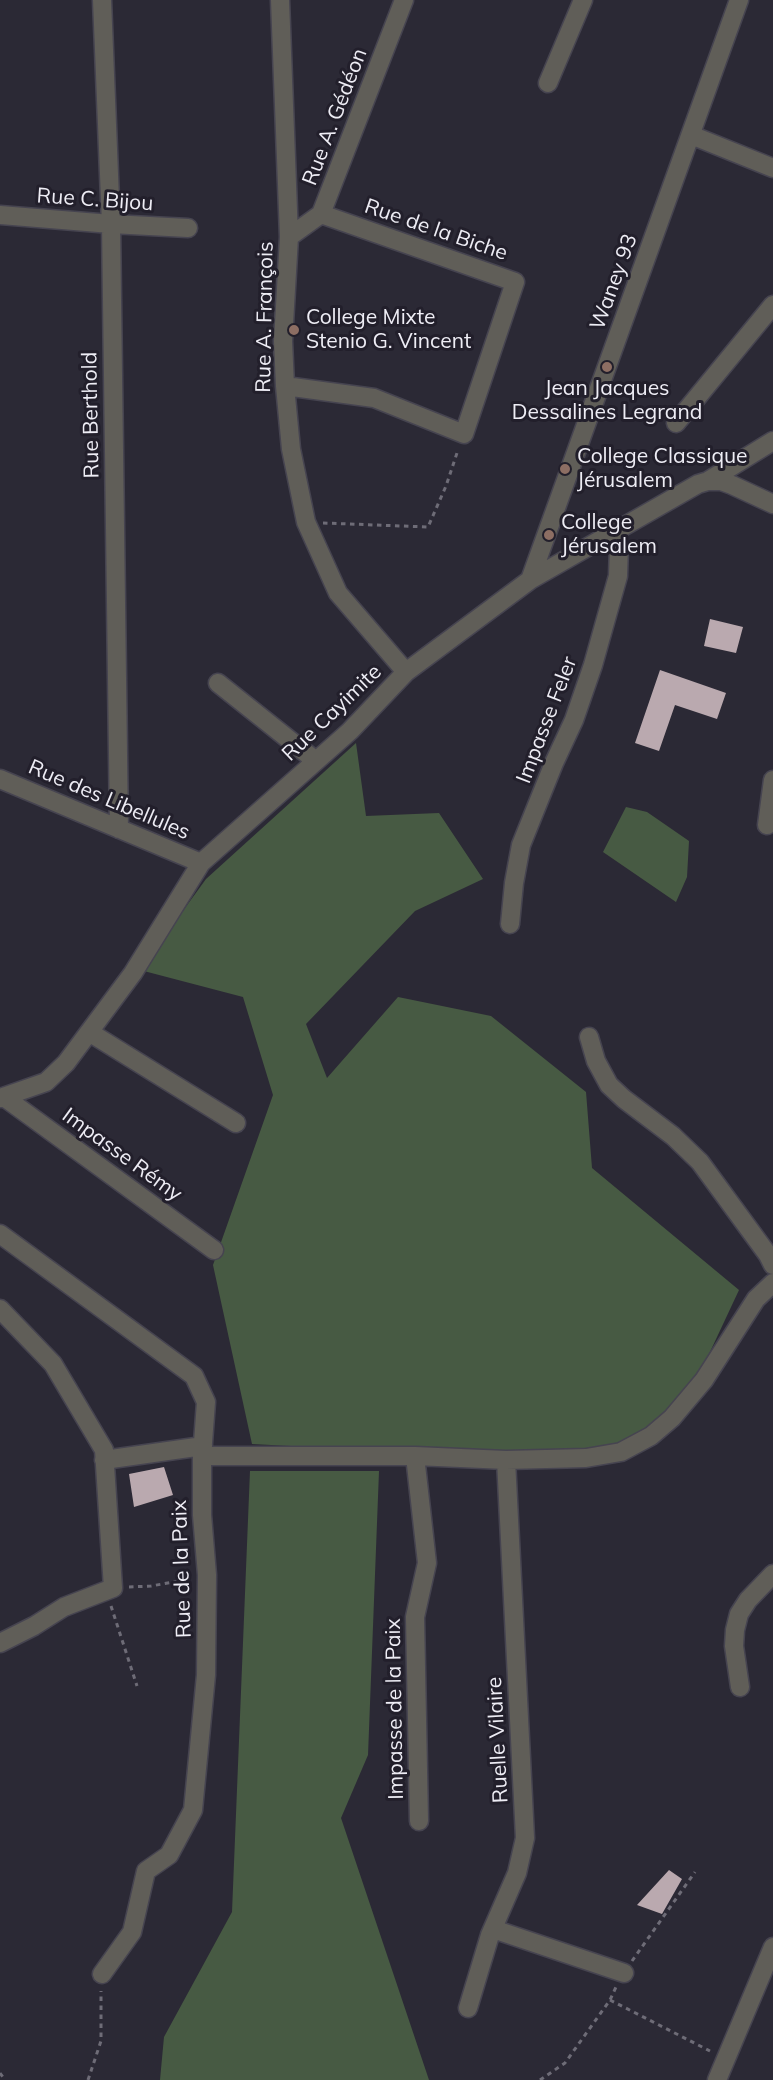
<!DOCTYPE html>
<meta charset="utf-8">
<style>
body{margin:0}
canvas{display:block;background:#2b2935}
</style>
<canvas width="773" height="2080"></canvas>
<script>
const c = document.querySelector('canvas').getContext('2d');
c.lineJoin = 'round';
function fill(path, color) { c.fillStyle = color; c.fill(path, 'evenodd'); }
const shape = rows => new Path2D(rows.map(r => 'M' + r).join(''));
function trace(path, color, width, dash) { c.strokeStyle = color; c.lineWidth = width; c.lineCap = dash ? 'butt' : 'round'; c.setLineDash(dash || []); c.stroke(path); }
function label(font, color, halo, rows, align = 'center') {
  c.font = font + ' Mulish,sans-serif'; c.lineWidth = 6; c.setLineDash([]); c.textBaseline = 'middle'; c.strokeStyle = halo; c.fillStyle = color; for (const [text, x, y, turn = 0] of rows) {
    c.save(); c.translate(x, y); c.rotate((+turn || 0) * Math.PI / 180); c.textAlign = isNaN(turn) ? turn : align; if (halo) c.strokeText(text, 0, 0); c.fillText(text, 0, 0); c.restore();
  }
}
fill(shape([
 [356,743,366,816,439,813,483,879,415,911,306,1024,327,1078,398,997,491,1016,586,1092,592,1168,739,1290,695,1384,619,1463,252,1444,213,1265,273,1095,243,997,140,970,206,879],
 [626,807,647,812,689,841,687,877,676,902,603,852],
 [250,1471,379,1471,368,1755,341,1818,429,2080,160,2080,164,2037,232,1912]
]), '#475a43');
fill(shape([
 [710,619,743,627,736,653,704,646],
 [660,670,726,693,717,719,675,705,659,751,635,743],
 [164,1467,173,1495,134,1507,129,1474],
 [669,1870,682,1879,662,1914,637,1905]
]), '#baa9af');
const minor = shape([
 [102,0,111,224,119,829],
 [280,0,289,237,283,341,285,386,291,449,306,522,338,593,406,672],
 [548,83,583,0],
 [691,135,773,168],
 [0,215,111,224,188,228],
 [289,237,321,214,404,0],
 [285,386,374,398,464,434,515,282,321,214],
 [676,423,773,305],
 [708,481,721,481,732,485,773,504],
 [530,580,739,0],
 [218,683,316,761],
 [0,779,201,863],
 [767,825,773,780],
 [510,924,514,883,521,845,554,763,574,720,593,665,618,576,619,546,614,532],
 [89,1032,236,1123],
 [589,1037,596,1061,609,1085,624,1099,673,1136,700,1162,768,1255,773,1265],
 [4,1097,214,1250],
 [0,1098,46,1082,66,1063,133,973,201,863,350,731,406,672,530,580,698,484,708,481,773,441],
 [0,1234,194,1376,206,1402,202,1456,202,1515,207,1575,206,1675,193,1810,169,1855,146,1871,132,1932,102,1974],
 [0,1309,53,1364,104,1450,113,1588,64,1607,34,1626,0,1643],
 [202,1456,415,1456,506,1460,586,1458,621,1452,651,1436,672,1418,704,1380,756,1299,773,1283],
 [415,1456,427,1563,415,1617,419,1821],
 [104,1460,203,1446],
 [740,1687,734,1646,735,1630,739,1614,748,1600,773,1574],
 [493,1929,624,1973],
 [468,2008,490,1935,517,1873,525,1838,506,1460],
 [717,2080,773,1947]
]);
trace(minor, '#464450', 21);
trace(shape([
 [323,523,428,527,446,486,458,450],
 [129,1587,151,1586,191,1579],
 [111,1606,137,1686],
 [632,1961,695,1872],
 [610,2000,710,2051],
 [0,2073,5,2080],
 [88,2080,101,2041,101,1991],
 [540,2080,565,2063,610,2000,616,1987]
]), '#6e6c77', 3, [4.5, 4.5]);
trace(minor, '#605e58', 18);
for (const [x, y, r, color] of [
 [294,330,6,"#8d6e63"],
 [607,367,6,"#8d6e63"],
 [565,469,6,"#8d6e63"],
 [549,535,6,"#8d6e63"]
]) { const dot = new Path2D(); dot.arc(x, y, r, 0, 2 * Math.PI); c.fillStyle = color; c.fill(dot); trace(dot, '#221f2b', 2); }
label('21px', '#eeedf5', '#221f2b', [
 ["Rue A. Gédéon",335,117,-69],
 ["Rue C. Bijou",95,200,4],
 ["Rue de la Biche",436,230,19],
 ["Waney 93",614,282,-70],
 ["Rue A. François",265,317,-89],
 ["Rue Berthold",91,415,-91],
 ["Rue Cayimite",332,713,-44],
 ["Impasse Feler",547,720,-69],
 ["Rue des Libellules",109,800,23],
 ["Impasse Rémy",122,1155,36],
 ["Rue de la Paix",182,1569,-92],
 ["Impasse de la Paix",395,1709,-91],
 ["Ruelle Vilaire",498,1740,-93]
]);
label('21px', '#eeedf5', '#221f2b', [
 ["College Mixte",306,318],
 ["Stenio G. Vincent",306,342],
 ["Jean Jacques",607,389,"center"],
 ["Dessalines Legrand",607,413,"center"],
 ["College Classique",577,457],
 ["Jérusalem",577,481],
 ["College",561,523],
 ["Jérusalem",561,547]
], 'left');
</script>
